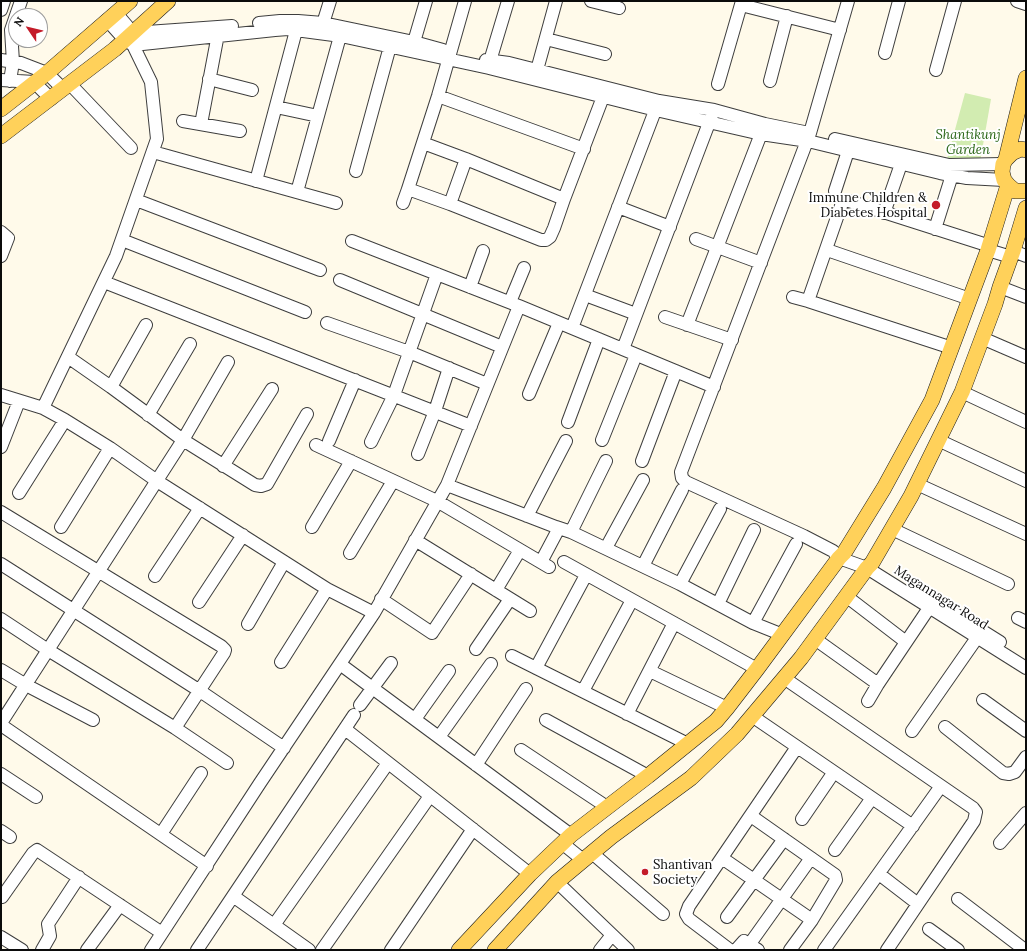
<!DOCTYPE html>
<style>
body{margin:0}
#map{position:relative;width:1027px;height:951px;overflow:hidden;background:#fffaea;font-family:Lora,serif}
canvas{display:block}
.frame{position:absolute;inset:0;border:2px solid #0b0b0b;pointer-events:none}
.north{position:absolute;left:8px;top:8px;width:40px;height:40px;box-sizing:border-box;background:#fff;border:1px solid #9d9d9d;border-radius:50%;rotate:305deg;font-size:11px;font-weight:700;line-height:16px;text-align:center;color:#0b0b0b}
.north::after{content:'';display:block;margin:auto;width:14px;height:18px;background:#c41b29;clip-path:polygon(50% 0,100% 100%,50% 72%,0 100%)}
</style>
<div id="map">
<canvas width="1027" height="951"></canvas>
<div class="frame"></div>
<div class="north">N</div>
</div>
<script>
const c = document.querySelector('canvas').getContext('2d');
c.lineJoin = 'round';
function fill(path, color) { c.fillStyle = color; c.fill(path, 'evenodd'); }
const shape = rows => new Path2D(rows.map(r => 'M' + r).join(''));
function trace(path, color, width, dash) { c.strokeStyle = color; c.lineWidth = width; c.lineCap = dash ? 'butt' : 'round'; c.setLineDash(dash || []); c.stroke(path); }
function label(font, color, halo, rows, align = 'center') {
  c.font = font + ' Lora,serif'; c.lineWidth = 4; c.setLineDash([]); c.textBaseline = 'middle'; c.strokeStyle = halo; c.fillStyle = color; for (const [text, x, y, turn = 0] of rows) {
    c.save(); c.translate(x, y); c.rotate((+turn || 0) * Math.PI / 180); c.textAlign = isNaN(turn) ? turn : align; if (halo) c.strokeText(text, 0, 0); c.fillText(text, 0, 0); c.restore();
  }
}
fill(shape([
 [965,93,991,99,980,162,947,159]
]), '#d2ecb1');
const minor = shape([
 [465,1,438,96,408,189,450,204,541,240,546,240,550,237,554,228,564,199,606,89],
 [591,1,619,8],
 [848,1,810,133,681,472,682,478,686,482,804,536,833,551,839,558,867,568,1026,668],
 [1017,1,1026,4],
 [741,5,840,30],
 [1,10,4,1],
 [116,13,133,33,232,26],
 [107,20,125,40,133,45,275,30,288,29,341,36,489,68,656,110,761,134,808,141,940,173,967,178,1004,180],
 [259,23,280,21,298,21,323,23,414,42,443,50],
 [321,30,330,1],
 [546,39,605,54],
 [414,42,426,1],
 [885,53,899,1],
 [1,60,21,63,47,73,63,89],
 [486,60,509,63,659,101,714,110,765,124,809,133],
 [490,61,508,1],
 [537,70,556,1],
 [936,70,955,1],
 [209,79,252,90],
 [1,80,34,82,51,99],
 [10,81,13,62,11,30,21,1],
 [770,81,787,16],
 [70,84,131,148],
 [718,84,742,1],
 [438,96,584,149],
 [276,107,318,116],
 [183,121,240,131],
 [201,124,219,29],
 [835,139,949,165,1003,164],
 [423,143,466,159,564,199],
 [153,152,336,203],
 [356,171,392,39],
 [256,181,298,23],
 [835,191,848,151],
 [297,192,342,29],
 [136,200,320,270],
 [403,203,408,189],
 [450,204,466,159],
 [618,207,670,227],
 [884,213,901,164],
 [935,229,952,175],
 [1,232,8,238,1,256],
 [696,239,761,263],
 [122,240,305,312],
 [352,241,519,306,714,387],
 [827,250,970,299],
 [988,250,1011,257],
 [1013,251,1026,256],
 [340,280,502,347],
 [104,282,471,426],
 [470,287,483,251],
 [1000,287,1026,297],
 [585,295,636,314],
 [793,297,808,301],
 [510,302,524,268],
 [665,317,732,340],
 [327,323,409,352,487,384],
 [687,325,764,126],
 [572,328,658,103],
 [982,338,1026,357],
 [952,348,808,301,842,203,844,201,849,201,990,246],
 [623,349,712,115],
 [68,357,111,387,183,440,255,485,261,486,267,484,307,414],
 [111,387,146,325],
 [962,392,1026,422],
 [529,394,559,323],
 [1,395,43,408,65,420,110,448,157,481,327,589,374,613,260,783,151,950],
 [43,408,116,256,157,139,151,82,133,45],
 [148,415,190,344],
 [568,422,599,339],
 [602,440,636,355],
 [938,440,1026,481],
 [329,441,355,380],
 [371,442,394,395,437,274],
 [316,445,437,501,549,567],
 [1,447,19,401],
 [418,454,435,411,449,368],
 [642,461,676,371],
 [223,466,272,389],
 [917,484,1026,534],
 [447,485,556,527,571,532,680,584,753,623,783,635],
 [19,493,65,420],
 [1,512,221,646,225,650,224,653,175,728],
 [527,516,566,441],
 [61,527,110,448],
 [312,527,351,461],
 [892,529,1008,584],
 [571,532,606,461],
 [415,540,530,611],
 [606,548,643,480],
 [350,553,393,481],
 [541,562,559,528],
 [564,562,757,669],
 [1,564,200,691,284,748],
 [643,566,682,490],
 [155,576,200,508],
 [680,584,720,509],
 [496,590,520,550],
 [917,590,1000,642],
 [846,596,906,642],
 [381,599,432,633,471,574],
 [199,602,243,535],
 [718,604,754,530],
 [374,613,447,485,519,306],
 [1018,618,1026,622],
 [1,619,48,650,175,728,227,763],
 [753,623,796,544],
 [248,624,284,562],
 [815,639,878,684],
 [476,649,510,599],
 [512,656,688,744],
 [281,662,327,589],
 [340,664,571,835],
 [536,668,586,575],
 [1,670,26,685,93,720],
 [650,671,727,708],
 [784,678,973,808,976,812,974,821,887,950],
 [583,691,632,600],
 [983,700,1026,731],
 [868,701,878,684,929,608],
 [360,705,391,663],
 [627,714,674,623],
 [752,716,913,826],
 [415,719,449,671],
 [546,720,648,776],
 [1,723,183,440,228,362],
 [1,725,207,866],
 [945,727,1003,773,1009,774,1015,772,1026,757],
 [345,729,530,874],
 [912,731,981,632],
 [439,737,491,664],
 [521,750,607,807],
 [476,765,526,689],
 [1,774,36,797],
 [751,816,835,875,836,880,812,920,790,950],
 [802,819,834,772],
 [1,831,10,837],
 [161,834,201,773],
 [562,843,583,860],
 [1000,843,1026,813],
 [835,850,872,798],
 [592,853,663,914],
 [722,858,812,920],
 [879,874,918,904],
 [557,882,628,950],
 [233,896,309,950],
 [2,897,33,853,37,850,162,933],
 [958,899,1025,950],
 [727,917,784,839],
 [274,925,388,763],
 [929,929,958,950],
 [1,937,22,950],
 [749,945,811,858],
 [42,950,50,936,48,924,79,877],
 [87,950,120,905],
 [197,950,354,715],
 [322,950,430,796],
 [391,950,473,829],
 [600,950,612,935],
 [730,950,689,919,686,914,689,906,797,747],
 [736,950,744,941,758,950],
 [824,950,941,786]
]);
const major = shape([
 [1,109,47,73,130,1],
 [1,136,115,49,168,1],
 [1026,150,1021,149,1012,153,1006,159,1003,164,1002,172,1004,180,1008,185,1015,191,1026,191],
 [1006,159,1026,78],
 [459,950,530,874,571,835,648,776,716,721,727,708,757,669,839,558,844,553,884,488,932,400,988,250,1008,185],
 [495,950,557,882,611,837,691,778,737,734,801,658,867,568,872,563,911,496,962,392,995,304,1000,287,1013,251,1026,208]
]);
trace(minor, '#3e3e3e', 14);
trace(major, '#1c1c1c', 16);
trace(minor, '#fff', 12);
trace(major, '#ffd15a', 15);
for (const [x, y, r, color] of [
 [936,205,5,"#c41b29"],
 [645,872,4,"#c41b29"]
]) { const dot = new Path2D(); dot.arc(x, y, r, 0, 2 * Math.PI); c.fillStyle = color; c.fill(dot); trace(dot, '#fff', 1.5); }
label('italic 13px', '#2b6718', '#fff', [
 ["Shantikunj",968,135],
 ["Garden",968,150]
]);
label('13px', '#0b0b0b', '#fff', [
 ["Immune Children &",927,198],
 ["Diabetes Hospital",927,213],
 ["Shantivan",653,865,"left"],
 ["Society",653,880,"left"]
], 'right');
label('13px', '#0b0b0b', '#fff', [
 ["Magannagar Road",941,598,32]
]);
</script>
